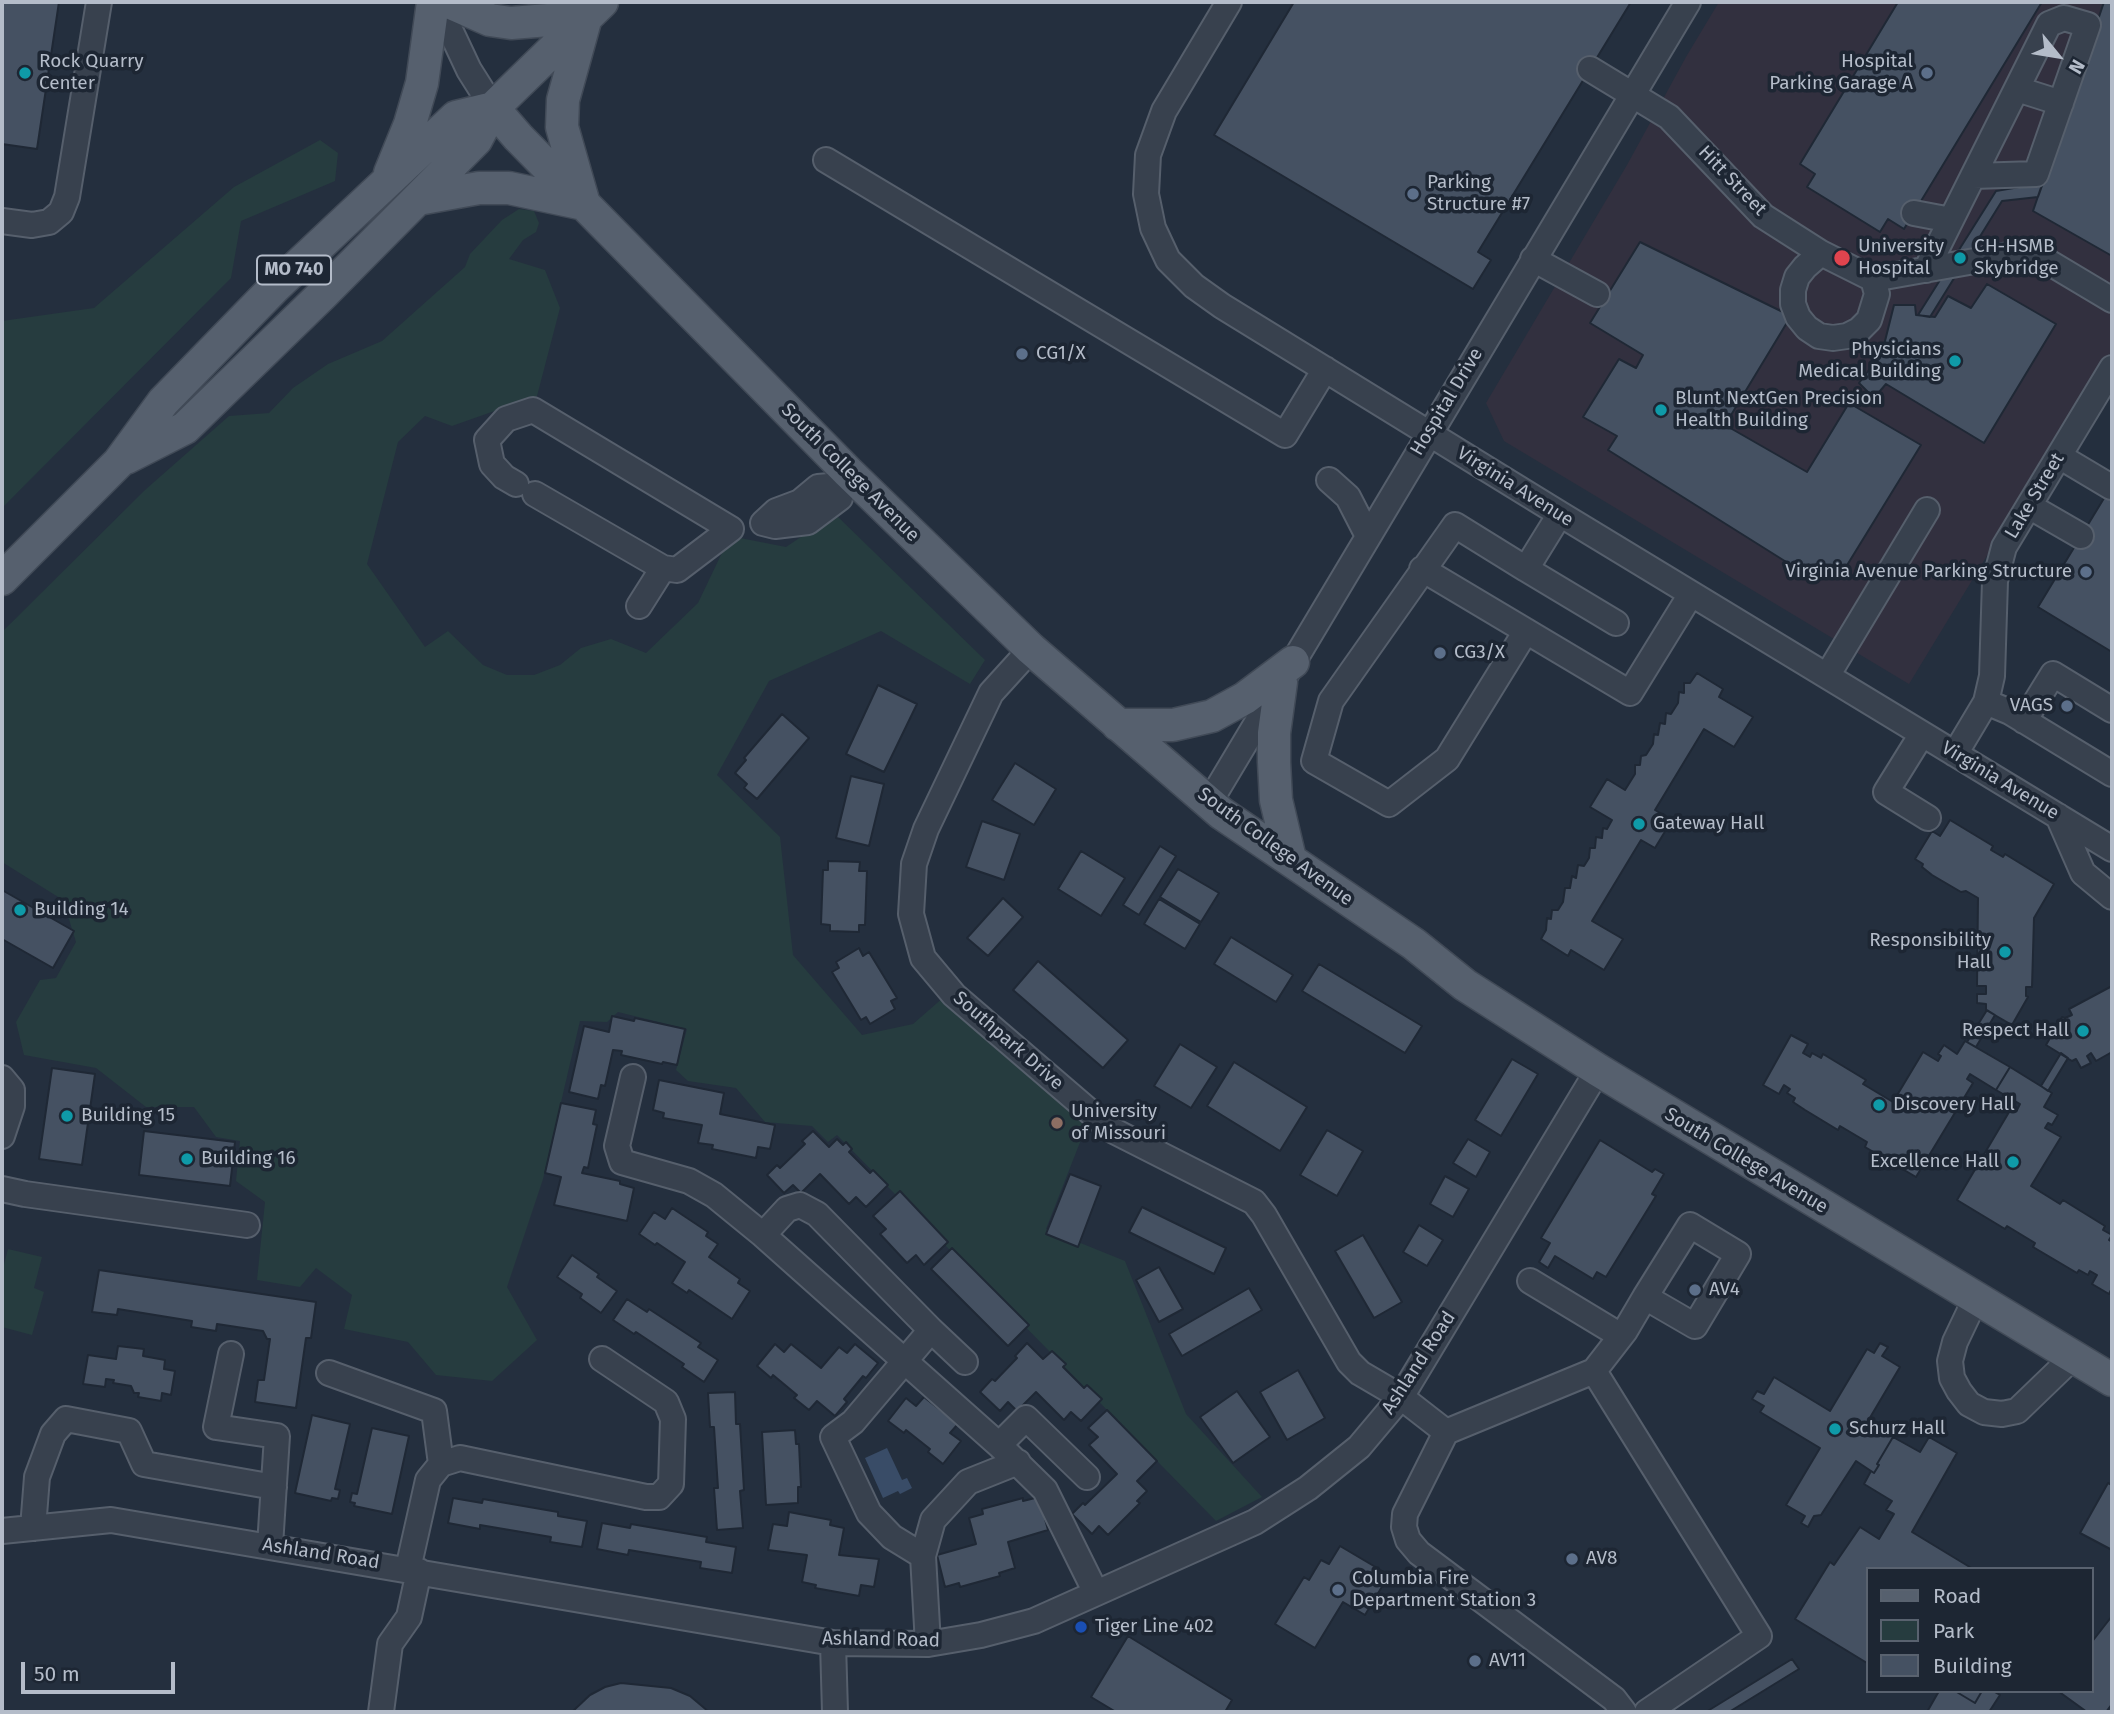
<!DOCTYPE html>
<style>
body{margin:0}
#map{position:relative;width:2114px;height:1714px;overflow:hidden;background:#242f3e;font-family:"Fira Sans",sans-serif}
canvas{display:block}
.frame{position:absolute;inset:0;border:4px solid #b4bcc9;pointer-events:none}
.legend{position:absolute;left:1866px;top:1567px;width:228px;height:126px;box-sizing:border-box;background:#1d2633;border:2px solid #59626f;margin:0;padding:9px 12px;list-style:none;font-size:21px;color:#b4bcc9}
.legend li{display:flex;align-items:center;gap:14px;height:35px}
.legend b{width:35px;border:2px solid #59626f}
.north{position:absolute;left:2023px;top:21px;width:70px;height:70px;-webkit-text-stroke:5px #1d2633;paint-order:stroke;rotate:120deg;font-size:19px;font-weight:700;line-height:28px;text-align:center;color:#b4bcc9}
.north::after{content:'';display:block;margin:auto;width:24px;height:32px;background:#b4bcc9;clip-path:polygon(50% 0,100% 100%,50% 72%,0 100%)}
.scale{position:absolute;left:21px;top:1662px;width:154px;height:32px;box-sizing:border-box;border:4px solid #b4bcc9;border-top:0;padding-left:9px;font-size:21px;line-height:24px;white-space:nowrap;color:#b4bcc9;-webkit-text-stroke:5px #1d2633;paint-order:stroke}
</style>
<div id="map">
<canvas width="2114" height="1714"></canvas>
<div class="frame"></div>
<ul class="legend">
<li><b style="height:9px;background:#56606e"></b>Road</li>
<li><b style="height:19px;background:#263c3f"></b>Park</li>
<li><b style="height:19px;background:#455162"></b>Building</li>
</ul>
<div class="north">N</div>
<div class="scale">50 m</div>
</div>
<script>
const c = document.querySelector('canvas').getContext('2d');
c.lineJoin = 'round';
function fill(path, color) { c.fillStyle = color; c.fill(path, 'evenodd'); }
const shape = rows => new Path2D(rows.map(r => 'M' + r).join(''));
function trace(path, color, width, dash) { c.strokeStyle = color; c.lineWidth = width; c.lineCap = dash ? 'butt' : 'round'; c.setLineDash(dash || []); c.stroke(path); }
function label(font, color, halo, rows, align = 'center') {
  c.font = font + ' "Fira Sans",sans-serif'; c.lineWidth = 7; c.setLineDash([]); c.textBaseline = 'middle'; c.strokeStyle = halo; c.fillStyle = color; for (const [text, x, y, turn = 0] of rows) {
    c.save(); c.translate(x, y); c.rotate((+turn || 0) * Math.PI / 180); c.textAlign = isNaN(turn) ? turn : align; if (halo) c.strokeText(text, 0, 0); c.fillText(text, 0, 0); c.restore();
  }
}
fill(shape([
 [1719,2,2112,2,2112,350,1909,684,1504,441,1486,403,1627,165,1686,57]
]), '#32303f');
fill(shape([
 [320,140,338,153,335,181,241,221,231,278,2,508,2,321,94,308,234,187],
 [519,209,534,211,539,223,536,232,523,240,509,259,545,270,560,308,537,396,452,426,425,416,398,442,367,564,425,647,448,631,483,665,507,675,534,675,560,665,581,648,611,639,646,653,698,603,730,536,786,547,835,514,985,660,970,684,881,631,769,681,717,775,780,837,793,955,862,1035,913,1024,944,997,1086,1127,1046,1229,1125,1261,1186,1414,1262,1497,1216,1521,837,1135,828,1142,812,1126,765,1122,736,1088,688,1081,676,1070,687,1029,618,1012,607,1022,580,1021,543,1179,507,1287,537,1340,492,1381,436,1375,408,1342,344,1329,352,1295,316,1268,300,1287,257,1280,265,1202,236,1181,240,1141,216,1137,194,1107,146,1107,96,1068,24,1055,16,1022,40,980,56,978,76,942,63,900,2,862,2,632,145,490,229,416,269,413,293,388,328,364,382,341,465,267,470,254,502,220],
 [8,1249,42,1257,34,1288,44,1292,32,1335,2,1327,2,1272]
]), '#263c3f');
fill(shape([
 [887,1448,902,1480,907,1478,912,1488,900,1494,898,1491,883,1498,865,1458]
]), '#394c67');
const building = shape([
 [2,2,59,2,37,149,2,144,2,2],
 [1294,2,1631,2,1478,252,1491,260,1473,289,1214,135,1294,2],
 [1898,2,2042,2,1904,229,1888,219,1880,232,1807,187,1815,174,1800,164,1898,2],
 [2104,2,2112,2,2112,256,2033,211,2104,2],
 [2043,183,2038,197,2002,201,1930,317,1918,315,1996,191,2043,183],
 [1640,242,1791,316,1725,425,1807,472,1849,403,1921,445,1841,575,1827,566,1815,580,1608,450,1617,436,1583,417,1619,359,1636,368,1643,355,1590,323,1640,242],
 [1987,284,2056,324,1984,443,1886,384,1874,398,1859,383,1882,353,1894,305,1915,305,1916,315,1935,317,1948,296,1971,308,1987,284],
 [2112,485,2112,652,2038,607,2112,485],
 [1697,673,1723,689,1719,697,1753,717,1734,747,1704,729,1655,810,1672,820,1655,848,1641,840,1592,921,1623,939,1604,970,1571,950,1568,956,1541,939,1546,930,1547,918,1551,919,1552,910,1558,910,1563,902,1565,888,1570,888,1572,876,1576,878,1578,865,1584,866,1589,858,1590,848,1595,848,1596,837,1602,838,1603,828,1607,829,1612,820,1590,807,1607,779,1625,790,1635,774,1635,765,1640,765,1641,756,1646,755,1653,744,1654,734,1658,735,1660,723,1665,724,1666,713,1671,714,1678,703,1679,692,1684,693,1684,683,1690,683,1697,673],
 [878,685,917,704,884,772,846,754,878,685],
 [782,714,809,738,757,799,744,788,747,784,735,773,746,760,744,758,782,714],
 [1015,763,1056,789,1034,825,992,800,1015,763],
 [851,776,884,784,869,846,836,838,851,776],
 [1950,820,1993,846,1991,850,2003,857,2005,854,2054,884,2034,918,2032,987,2026,987,2026,996,2028,997,2012,1025,1986,1010,1986,1004,1977,1003,1977,994,1986,994,1986,986,1977,986,1978,898,1966,891,1961,892,1932,875,1922,867,1923,864,1915,859,1932,831,1940,836,1950,820],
 [982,821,1020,834,1004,880,966,867,982,821],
 [1160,846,1176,856,1139,915,1123,905,1160,846],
 [1081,851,1125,878,1101,916,1058,889,1081,851],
 [828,861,860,862,859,871,867,871,865,925,859,925,859,932,830,931,830,925,821,924,823,870,828,870,828,861],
 [1178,869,1219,893,1201,922,1160,897,1178,869],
 [2,890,74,931,53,968,2,939,2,890],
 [1003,898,1023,917,988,956,967,938,1003,898],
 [1159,899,1200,924,1185,949,1144,924,1159,899],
 [1231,937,1293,975,1276,1002,1214,964,1231,937],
 [859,948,863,956,869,952,897,998,891,1001,895,1009,870,1024,866,1017,861,1020,832,972,839,968,836,962,859,948],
 [1038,961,1128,1040,1103,1068,1013,990,1038,961],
 [1319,964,1422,1026,1405,1053,1302,991,1319,964],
 [2112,986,2112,1052,2096,1061,2091,1053,2087,1056,2091,1063,2081,1068,2076,1059,2072,1061,2046,1045,2062,1017,2065,1018,2072,1015,2069,1009,2112,986],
 [1987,1010,1995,1015,1976,1047,1967,1042,1987,1010],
 [612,1016,634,1021,635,1018,685,1029,677,1065,663,1062,662,1064,621,1055,622,1051,613,1050,605,1086,601,1085,598,1099,569,1092,584,1026,609,1032,612,1016],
 [1791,1035,1808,1044,1803,1053,1810,1057,1812,1053,1821,1058,1823,1054,1866,1080,1863,1084,1893,1102,1923,1052,1938,1061,1941,1056,1938,1054,1944,1045,1957,1054,1965,1041,2010,1067,1996,1090,1970,1074,1967,1079,1973,1083,1916,1177,1865,1147,1867,1142,1840,1126,1838,1130,1805,1110,1793,1102,1795,1098,1787,1093,1790,1089,1784,1085,1779,1094,1763,1085,1791,1035],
 [1180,1044,1217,1067,1191,1108,1154,1086,1180,1044],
 [2061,1053,2068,1058,2048,1091,2041,1086,2061,1053],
 [1512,1059,1538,1074,1501,1136,1475,1120,1512,1059],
 [1234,1062,1307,1107,1280,1151,1207,1106,1234,1062],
 [2010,1067,2052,1093,2044,1107,2058,1115,2052,1125,2048,1123,2045,1128,2061,1137,2031,1186,2060,1204,2063,1200,2105,1226,2103,1230,2112,1235,2109,1240,2112,1242,2112,1288,2109,1294,2092,1284,2097,1275,2090,1271,2088,1275,2079,1270,2077,1273,2033,1247,2035,1243,2007,1226,2005,1229,1957,1200,2012,1107,2017,1110,2020,1104,1996,1090,2010,1067],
 [52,1068,95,1074,82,1165,39,1159,52,1068],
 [659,1080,724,1093,720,1114,775,1125,770,1149,758,1147,756,1158,712,1149,713,1145,698,1143,702,1125,663,1118,664,1113,653,1110,659,1080],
 [561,1103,596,1110,593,1124,597,1125,588,1168,584,1167,582,1173,620,1181,620,1184,634,1188,627,1221,554,1205,561,1177,545,1173,561,1103],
 [1327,1130,1363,1151,1337,1196,1300,1175,1327,1130],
 [144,1131,235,1142,230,1186,139,1175,144,1131],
 [813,1131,829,1147,837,1139,843,1145,846,1142,852,1149,849,1152,870,1173,873,1170,888,1185,866,1207,856,1197,849,1204,820,1174,801,1193,793,1185,784,1193,767,1175,777,1165,780,1168,805,1144,802,1141,813,1131],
 [1468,1139,1490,1152,1476,1177,1453,1163,1468,1139],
 [1600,1140,1652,1172,1655,1169,1664,1174,1652,1194,1656,1196,1606,1277,1597,1272,1593,1279,1555,1256,1548,1268,1539,1262,1550,1243,1541,1238,1600,1140],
 [1070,1174,1101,1186,1078,1247,1046,1234,1070,1174],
 [1445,1176,1469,1189,1453,1217,1430,1204,1445,1176],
 [900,1191,948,1242,924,1265,916,1255,907,1263,880,1234,886,1229,873,1216,900,1191],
 [1142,1207,1226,1248,1214,1274,1129,1232,1142,1207],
 [672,1208,708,1232,706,1236,718,1244,709,1257,740,1279,738,1283,750,1291,732,1319,689,1290,687,1293,672,1283,685,1262,657,1243,655,1245,639,1234,654,1212,665,1219,672,1208],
 [1419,1225,1443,1240,1427,1266,1403,1252,1419,1225],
 [1363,1235,1402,1302,1374,1318,1335,1251,1363,1235],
 [952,1248,1029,1325,1008,1346,931,1269,952,1248],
 [572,1255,599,1274,597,1277,617,1291,601,1313,580,1298,582,1294,557,1277,572,1255],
 [1159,1267,1183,1309,1159,1322,1136,1280,1159,1267],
 [99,1270,316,1302,311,1338,306,1338,296,1408,255,1402,258,1380,264,1380,270,1339,267,1339,263,1331,217,1324,216,1331,191,1327,192,1321,118,1309,117,1315,92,1312,99,1270],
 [1249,1288,1262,1310,1182,1356,1169,1334,1249,1288],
 [627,1299,647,1312,649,1309,701,1343,698,1347,718,1360,704,1382,682,1367,684,1364,636,1332,634,1334,613,1320,627,1299],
 [1027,1343,1043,1359,1052,1351,1066,1364,1063,1367,1084,1388,1087,1385,1102,1399,1081,1421,1071,1412,1064,1420,1036,1392,1017,1411,1008,1402,1000,1411,980,1392,992,1379,995,1381,1017,1358,1015,1356,1027,1343],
 [1880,1343,1888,1347,1882,1356,1900,1367,1868,1421,1893,1437,1877,1464,1879,1465,1874,1473,1856,1461,1821,1515,1814,1516,1808,1527,1801,1523,1805,1516,1786,1505,1820,1448,1760,1412,1764,1406,1752,1399,1757,1391,1764,1394,1774,1377,1830,1411,1867,1349,1874,1353,1880,1343],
 [775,1344,784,1352,791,1344,821,1368,839,1347,847,1353,855,1344,878,1363,866,1378,863,1376,844,1399,847,1402,835,1416,817,1401,809,1410,794,1398,797,1395,773,1375,771,1378,757,1366,775,1344],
 [118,1346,144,1349,143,1356,165,1360,164,1369,175,1371,171,1395,162,1393,161,1401,138,1397,139,1393,134,1393,131,1386,113,1383,114,1380,106,1379,105,1387,83,1384,88,1355,116,1359,118,1346],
 [1298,1370,1325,1418,1287,1440,1260,1392,1298,1370],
 [1237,1391,1270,1437,1233,1463,1200,1417,1237,1391],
 [735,1392,736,1424,740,1424,744,1490,740,1491,743,1528,717,1530,714,1488,718,1488,714,1427,710,1427,708,1393,735,1392],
 [924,1397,958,1424,950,1433,961,1441,943,1464,928,1452,930,1449,906,1430,904,1433,888,1421,906,1398,916,1406,924,1397],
 [1107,1410,1157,1461,1137,1481,1147,1491,1137,1501,1140,1503,1108,1535,1099,1526,1092,1534,1072,1514,1083,1503,1085,1505,1117,1474,1089,1445,1098,1437,1088,1428,1107,1410],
 [312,1415,350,1424,335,1489,340,1490,338,1499,332,1498,331,1501,295,1493,312,1415],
 [372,1428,409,1436,392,1514,354,1506,355,1503,350,1502,352,1493,357,1494,372,1428],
 [795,1430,796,1444,799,1444,801,1487,798,1487,798,1503,766,1505,762,1432,795,1430],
 [1893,1437,1920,1452,1929,1437,1957,1453,1912,1532,1973,1569,1867,1569,1867,1663,1795,1619,1830,1562,1834,1565,1860,1527,1879,1539,1894,1514,1886,1510,1892,1501,1864,1484,1871,1471,1874,1473,1879,1465,1877,1464,1893,1437],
 [2108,1483,2112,1485,2112,1550,2080,1533,2108,1483],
 [1039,1497,1048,1530,1008,1542,1015,1568,999,1573,1000,1576,960,1587,959,1583,945,1587,937,1555,976,1544,969,1518,983,1514,982,1509,1023,1498,1023,1501,1039,1497],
 [453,1498,482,1503,483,1499,558,1512,558,1516,587,1521,582,1547,550,1542,551,1537,480,1525,480,1529,448,1523,453,1498],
 [789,1512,831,1520,830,1525,844,1528,839,1555,879,1559,874,1587,861,1585,859,1596,815,1588,816,1585,802,1582,807,1555,768,1550,773,1524,787,1526,789,1512],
 [602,1523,630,1528,631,1524,707,1537,706,1542,736,1547,732,1573,700,1568,701,1562,629,1550,628,1555,597,1549,602,1523],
 [1340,1546,1389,1575,1365,1615,1343,1602,1315,1648,1275,1624,1304,1577,1309,1580,1321,1560,1329,1564,1340,1546],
 [2112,1616,2112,1704,2106,1712,2087,1712,2058,1691,2091,1691,2091,1643,2112,1616],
 [1128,1636,1232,1700,1225,1712,1116,1712,1091,1697,1128,1636],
 [1792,1659,1799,1669,1729,1712,1706,1712,1792,1659],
 [621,1683,671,1688,690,1696,709,1712,572,1712,590,1695,605,1687,621,1683],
 [1939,1691,1955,1691,1975,1703,1982,1691,1993,1691,2000,1695,1989,1712,1927,1712,1939,1691],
 [1955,1691,1982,1691,1975,1703,1955,1691]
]);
fill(building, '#455162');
trace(building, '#1f2835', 2);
const minor = shape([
 [437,2,469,70,493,108],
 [1229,2,1164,111,1148,155,1146,194,1153,228,1168,260,1194,286,1222,306,1560,514,2112,849],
 [1590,69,1669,117,1763,216,1821,253,1873,279,2014,254,2030,254,2045,260,2112,300],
 [2017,89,2061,103],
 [826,160,1285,435,1325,369],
 [1914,213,1951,220],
 [2,221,32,225,49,222,61,212,67,197,99,2],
 [1821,253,1805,267,1797,277,1793,290,1793,304,1798,317,1807,328,1819,336,1833,338,1847,336,1859,330,1869,320,1877,294,1873,279],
 [1533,259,1597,294],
 [1926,270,2049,24,2064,18,2088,25,2036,174,1973,176],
 [2059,456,2111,487],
 [1329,480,1348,497,1368,536],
 [516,484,504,477,492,464,487,440,506,419,533,410,731,529,677,570,663,568,535,494],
 [841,485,840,498,808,522,775,526,763,523,776,511,800,502,818,487,841,485,852,476],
 [2029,506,2081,536],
 [1422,569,1630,693,1691,594],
 [1526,569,1616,623],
 [639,606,663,568],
 [1526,631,1447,759,1389,804,1314,761,1331,701,1455,525,1526,569,1560,514],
 [1031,649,991,693,926,829,914,864,911,914,923,958,954,995,1110,1129,1254,1202,1264,1215,1349,1362,1360,1373,1401,1397,1446,1432,1594,1371,1625,1331,1645,1297,1690,1225,1738,1254,1695,1326,1645,1297],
 [1827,676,1927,510],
 [1986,702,2010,712,2112,774],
 [2024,721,2053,674,2112,710],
 [1922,734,1886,792,1928,818],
 [1955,754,1986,702,1992,676,1995,581,2004,547,2112,368],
 [1209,803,1688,2],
 [2058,816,2083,873,2112,897],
 [633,1077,617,1146,622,1162,689,1181,714,1195,763,1235,999,1445,1045,1490,1096,1593],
 [2,1078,12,1090,12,1106,2,1136],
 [2,1189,25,1194,247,1225],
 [763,1235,787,1209,800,1205,817,1214,931,1330],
 [1530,1281,1621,1336],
 [1975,1300,1955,1342,1950,1361,1952,1378,1959,1391,1969,1404,1984,1412,2002,1414,2017,1411,2072,1358],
 [231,1354,216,1427,277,1436,270,1546],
 [1594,1371,1759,1636,1647,1712],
 [329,1373,434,1411,441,1464],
 [1446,1432,1405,1514,1404,1527,1408,1540,1419,1553,1614,1699,1624,1712],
 [999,1445,1026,1418,1087,1477],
 [33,1528,37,1477,53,1434,66,1419,129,1431,144,1464,274,1487],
 [2,1531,111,1520,833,1643,928,1644,981,1635,1034,1621,1255,1522,1308,1488,1359,1447,1401,1397,1598,1070],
 [923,1556,892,1537,869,1513,833,1437,853,1422,931,1330,965,1362],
 [408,1569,428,1480,441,1464,460,1458,646,1497,659,1497,671,1484,673,1419,666,1402,602,1359],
 [833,1643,835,1712],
 [928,1644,923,1556,933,1520,968,1482,1018,1462],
 [381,1712,390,1644,409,1617,419,1571]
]);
const major = shape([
 [493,108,518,137,848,472,1031,649,1221,813,1414,944,1465,985,1598,1070,2112,1380],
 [390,173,410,124,422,83,433,2],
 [418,199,479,188,509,188,584,204,562,127,563,100,586,17,511,23,490,20,449,2],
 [126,458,185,428,323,294,476,140,493,108,602,2],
 [2,579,119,462,163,402,275,287,456,117,493,108],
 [1281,682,1274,733,1274,762,1276,800,1290,859],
 [1118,725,1173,725,1212,716,1245,698,1293,662]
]);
trace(minor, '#565f6c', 28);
trace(major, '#414a57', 35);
trace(minor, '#38414e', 24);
trace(major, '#56606e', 32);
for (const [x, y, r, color] of [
 [25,73,7,"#0f9aa8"],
 [1927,73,7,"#5c6f8a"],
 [1413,194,7,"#5c6f8a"],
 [1842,258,9,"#e0444e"],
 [1960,258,7,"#0f9aa8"],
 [1022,354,7,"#5c6f8a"],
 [1955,361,7,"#0f9aa8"],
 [1661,410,7,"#0f9aa8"],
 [2086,572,7,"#5c6f8a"],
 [1440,653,7,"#5c6f8a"],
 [2067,706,7,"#5c6f8a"],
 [1639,824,7,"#0f9aa8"],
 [20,910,7,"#0f9aa8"],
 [2005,952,7,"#0f9aa8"],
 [2083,1031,7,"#0f9aa8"],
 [1879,1105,7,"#0f9aa8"],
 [67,1116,7,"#0f9aa8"],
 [1057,1123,7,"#8d6e63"],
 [187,1159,7,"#0f9aa8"],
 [2013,1162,7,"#0f9aa8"],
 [1695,1290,7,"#5c6f8a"],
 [1835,1429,7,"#0f9aa8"],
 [1572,1559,7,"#5c6f8a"],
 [1338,1590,7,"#5c6f8a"],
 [1081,1627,7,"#1a4fb4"],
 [1475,1661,7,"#5c6f8a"]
]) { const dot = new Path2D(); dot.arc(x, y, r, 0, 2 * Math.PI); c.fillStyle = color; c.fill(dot); trace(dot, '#1d2633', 2.5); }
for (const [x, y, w] of [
 [294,270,74]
]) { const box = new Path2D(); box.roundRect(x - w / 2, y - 14.5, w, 29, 5); c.fillStyle = '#1d2633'; c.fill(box); trace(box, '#b4bcc9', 2); }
label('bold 18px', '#b4bcc9', null, [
 ["MO 740",294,270]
]);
label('19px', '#b4bcc9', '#1d2633', [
 ["Rock Quarry",39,62],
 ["Center",39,84],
 ["Hospital",1913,62,"right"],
 ["Parking Garage A",1913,84,"right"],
 ["Parking",1427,183],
 ["Structure #7",1427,205],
 ["University",1858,247],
 ["Hospital",1858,269],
 ["CH-HSMB",1974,247],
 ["Skybridge",1974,269],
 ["Physicians",1941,350,"right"],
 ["Medical Building",1941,372,"right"],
 ["CG1/X",1036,354],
 ["Blunt NextGen Precision",1675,399],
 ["Health Building",1675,421],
 ["Virginia Avenue Parking Structure",2072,572,"right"],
 ["CG3/X",1454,653],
 ["VAGS",2053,706,"right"],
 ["Gateway Hall",1653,824],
 ["Building 14",34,910],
 ["Responsibility",1991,941,"right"],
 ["Hall",1991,963,"right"],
 ["Respect Hall",2069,1031,"right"],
 ["Discovery Hall",1893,1105],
 ["University",1071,1112],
 ["of Missouri",1071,1134],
 ["Building 15",81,1116],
 ["Building 16",201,1159],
 ["Excellence Hall",1999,1162,"right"],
 ["AV4",1709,1290],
 ["Schurz Hall",1849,1429],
 ["AV8",1586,1559],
 ["Columbia Fire",1352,1579],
 ["Department Station 3",1352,1601],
 ["Tiger Line 402",1095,1627],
 ["AV11",1489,1661]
], 'left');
label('19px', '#b4bcc9', '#1d2633', [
 ["Hitt Street",1732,181,46],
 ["Hospital Drive",1447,402,-59],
 ["South College Avenue",850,473,45],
 ["Virginia Avenue",1515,487,32],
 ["Lake Street",2035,496,-59],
 ["Virginia Avenue",2000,781,31],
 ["South College Avenue",1275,847,36],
 ["Southpark Drive",1008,1041,41],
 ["South College Avenue",1746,1161,31],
 ["Ashland Road",1419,1363,-57],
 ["Ashland Road",321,1554,9],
 ["Ashland Road",881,1640,1]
]);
</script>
